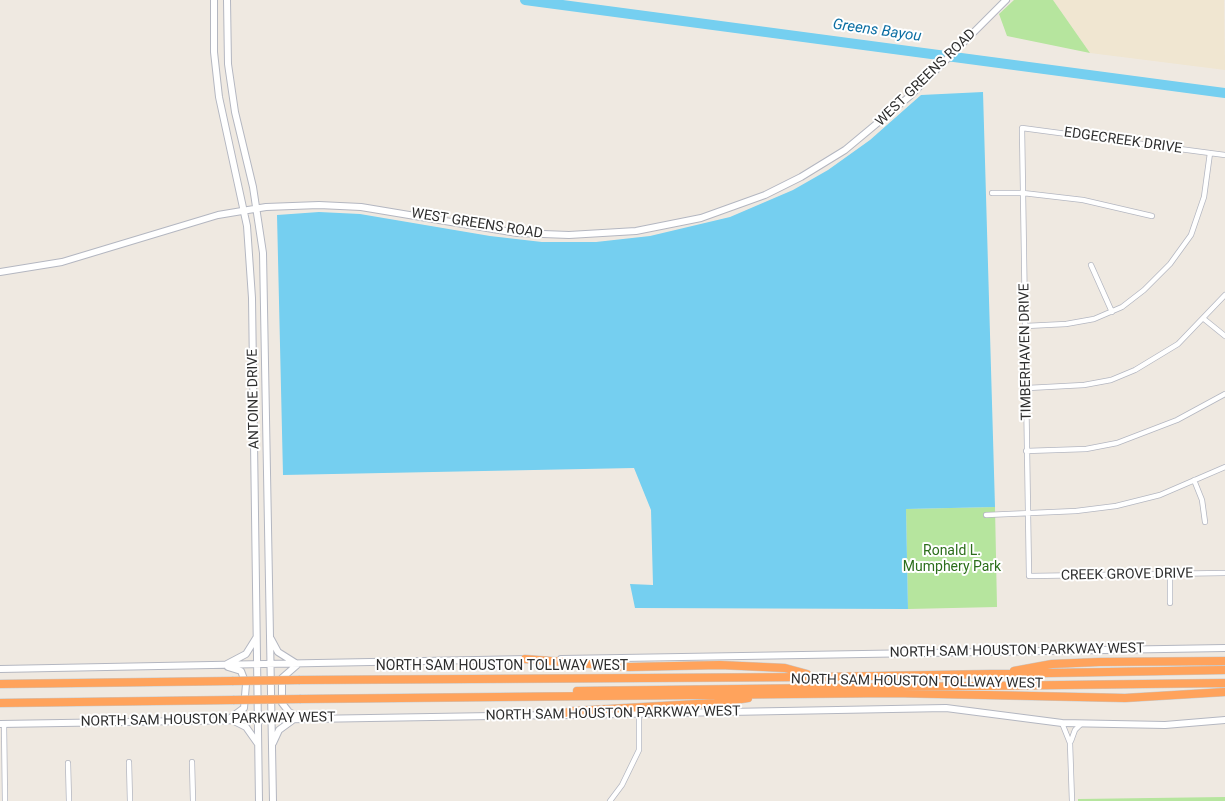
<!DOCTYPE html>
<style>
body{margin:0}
canvas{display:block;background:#efe9e1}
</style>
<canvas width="1225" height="801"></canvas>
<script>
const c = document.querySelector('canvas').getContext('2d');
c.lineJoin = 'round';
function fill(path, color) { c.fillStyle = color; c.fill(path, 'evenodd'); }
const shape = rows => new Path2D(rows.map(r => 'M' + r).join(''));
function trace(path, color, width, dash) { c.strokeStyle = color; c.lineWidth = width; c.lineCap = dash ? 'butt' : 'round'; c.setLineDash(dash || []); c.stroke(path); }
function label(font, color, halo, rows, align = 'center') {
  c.font = font + ' Roboto,sans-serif'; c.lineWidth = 4; c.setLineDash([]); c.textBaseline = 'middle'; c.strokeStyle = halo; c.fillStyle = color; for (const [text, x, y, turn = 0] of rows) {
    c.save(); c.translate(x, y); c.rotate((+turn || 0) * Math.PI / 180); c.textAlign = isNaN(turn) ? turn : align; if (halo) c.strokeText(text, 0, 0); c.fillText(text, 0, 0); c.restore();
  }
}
fill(shape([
 [1053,0,1224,0,1225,70,1090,53]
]), '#f0e6d1');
fill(shape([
 [1014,0,1053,0,1090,53,1007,36,999,14],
 [995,507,997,607,908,609,906,509],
 [1225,797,1225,801,1078,801,1078,799]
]), '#b6e59e');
fill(shape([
 [983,92,995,507,906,509,908,609,635,608,630,584,653,585,651,510,634,468,283,475,277,215,319,212,360,214,490,236,542,242,596,242,650,236,730,217,793,190,828,170,870,140,921,95]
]), '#75cff0');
trace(shape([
 [525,0,1225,93]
]), '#75cff0', 10);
const minor = shape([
 [1225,155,1022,128,1029,576,1225,573],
 [992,193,1023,193,1083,200,1152,216],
 [1091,265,1112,312],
 [1204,319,1225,336],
 [1026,326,1066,324,1094,319,1122,307,1144,290,1170,264,1191,235,1204,197,1210,153],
 [1028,388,1084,385,1111,380,1135,370,1178,344,1225,295],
 [1026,451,1086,449,1117,443,1177,420,1225,394],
 [1194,480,1202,500,1205,522],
 [986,515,1076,511,1116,506,1160,495,1225,467],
 [1170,574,1170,603],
 [1062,723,1070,743,1072,801],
 [4,724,5,801],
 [1071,741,1075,730,1081,724],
 [129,762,130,801],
 [192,762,193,801],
 [68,763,69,801],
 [610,801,622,785,639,750,639,714]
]);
const secondary = shape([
 [214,0,214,52,219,97,247,226,252,298,259,801],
 [227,0,228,64,235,112,253,187,263,253,273,801],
 [0,272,62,262,218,215,266,207,319,205,361,207,517,233,569,235,636,231,701,218,765,195,801,177,845,150,910,96,1006,0],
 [271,639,278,652,297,664],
 [561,659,1225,648],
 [227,664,246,654,256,638],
 [297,665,282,678,282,703,289,712,301,718],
 [228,667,241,671,246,684,244,708,229,719],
 [0,669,529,659],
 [565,715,946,708,1062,723,1165,725,1225,720],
 [234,721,246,727,258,744],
 [0,724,555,715],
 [273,743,279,730,294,719]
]);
const motorway = shape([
 [525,659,629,667,720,665,785,668,807,674],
 [1014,671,1052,664,1099,662,1225,661],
 [300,680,816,677,1225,670],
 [0,684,232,681],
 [577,691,1225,683],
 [301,699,892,693,1125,698,1225,692],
 [0,703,233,700],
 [552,716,573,711,715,703,748,698]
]);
trace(minor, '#b4b7c1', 6);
trace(secondary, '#b4b7c1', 8);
trace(motorway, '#c9c9c9', 9);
trace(minor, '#fff', 4.5);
trace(secondary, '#fff', 6);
trace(motorway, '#ffa35c', 8);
const motorwayBridge = shape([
 [232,681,300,680],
 [233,700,301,699]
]);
trace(motorwayBridge, '#c9c9c9', 9, []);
trace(motorwayBridge, '#ffa35c', 8);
label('14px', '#2e2e2e', '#fff', [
 ["WEST GREENS ROAD",926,78,-44],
 ["EDGECREEK DRIVE",1123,141,8],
 ["WEST GREENS ROAD",477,224,9],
 ["TIMBERHAVEN DRIVE",1026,352,-91],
 ["ANTOINE DRIVE",254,399,-91],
 ["CREEK GROVE DRIVE",1127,575,-1],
 ["NORTH SAM HOUSTON PARKWAY WEST",1017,651,-1],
 ["NORTH SAM HOUSTON TOLLWAY WEST",502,666],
 ["NORTH SAM HOUSTON TOLLWAY WEST",917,682,1],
 ["NORTH SAM HOUSTON PARKWAY WEST",613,714,-1],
 ["NORTH SAM HOUSTON PARKWAY WEST",208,720,-1]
]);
label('14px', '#2c6e1b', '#fff', [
 ["Ronald L.",952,551],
 ["Mumphery Park",952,567]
]);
label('italic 15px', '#0d6fa3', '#fff', [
 ["Greens Bayou",877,31,8]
]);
</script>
